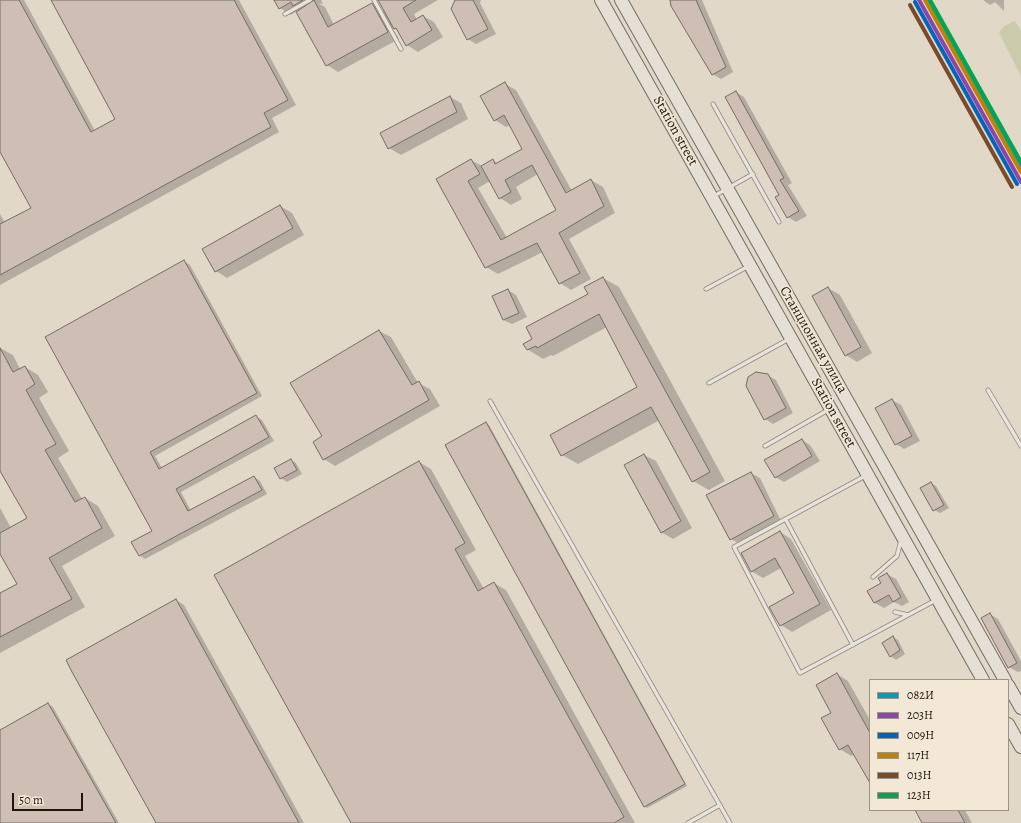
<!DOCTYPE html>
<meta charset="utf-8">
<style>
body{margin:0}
#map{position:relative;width:1021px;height:823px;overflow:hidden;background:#e2d8c8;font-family:Alegreya,serif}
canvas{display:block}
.legend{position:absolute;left:869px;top:679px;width:140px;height:132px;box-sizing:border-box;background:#f3e7d5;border:1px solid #9e9385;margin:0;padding:5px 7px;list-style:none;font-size:12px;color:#1e160c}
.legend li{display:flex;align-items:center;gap:8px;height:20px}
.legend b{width:20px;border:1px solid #9e9385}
.scale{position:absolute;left:12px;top:793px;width:71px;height:18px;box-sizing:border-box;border:2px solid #1e160c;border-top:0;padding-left:5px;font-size:12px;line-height:14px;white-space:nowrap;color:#1e160c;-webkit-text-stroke:3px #f3e7d5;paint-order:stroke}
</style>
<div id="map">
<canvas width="1021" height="823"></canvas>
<ul class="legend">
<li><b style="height:5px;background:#039abb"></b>082И</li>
<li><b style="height:5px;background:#8e44ad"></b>203Н</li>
<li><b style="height:5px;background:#0065bd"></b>009Н</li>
<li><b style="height:5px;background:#c18203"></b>117Н</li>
<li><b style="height:5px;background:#7a4b2a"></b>013Н</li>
<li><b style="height:5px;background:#00a651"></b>123Н</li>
</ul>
<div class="scale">50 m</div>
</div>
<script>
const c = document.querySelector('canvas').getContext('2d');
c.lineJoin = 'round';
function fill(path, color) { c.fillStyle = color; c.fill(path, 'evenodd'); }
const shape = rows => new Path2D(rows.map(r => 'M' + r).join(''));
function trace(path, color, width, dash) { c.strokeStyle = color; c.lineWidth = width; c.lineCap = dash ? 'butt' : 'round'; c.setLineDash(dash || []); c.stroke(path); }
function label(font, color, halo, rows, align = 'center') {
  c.font = font + ' Alegreya,serif'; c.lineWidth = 3; c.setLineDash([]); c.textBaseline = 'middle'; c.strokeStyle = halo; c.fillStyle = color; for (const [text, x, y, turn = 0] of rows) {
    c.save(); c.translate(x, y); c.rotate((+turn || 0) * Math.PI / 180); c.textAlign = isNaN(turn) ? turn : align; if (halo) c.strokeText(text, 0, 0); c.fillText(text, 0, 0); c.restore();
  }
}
fill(shape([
 [1015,21,1021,31,1021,76,999,33,1004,26]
]), '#cbcaaa');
fill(shape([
 [0,0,24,0,95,131,117,119,52,0,239,0,296,105,272,118,279,132,0,285,0,214,5,223,32,208,0,150],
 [275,0,321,0,323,4,318,3,325,7,334,25,372,4,385,12,379,0,438,0,414,14,417,20,423,16,434,22,443,37,418,52,407,45,398,30,392,27,399,39,338,72,327,65,297,11,291,15,280,8],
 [456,0,481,0,480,3,496,34,476,44,468,39],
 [671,0,702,0,733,72,721,79,712,74],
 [983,0,1004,0,1004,11,995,2,990,5],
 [505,84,516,90,572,191,591,180,603,187,615,213,569,239,591,279,571,290,560,283,543,252,498,274,486,267,437,179,471,160,482,166,493,160,498,164,524,149,510,125,506,127,495,120],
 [538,174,558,210,507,238,478,188,490,181,500,198,511,205,522,199,516,187],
 [736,92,744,97,792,183,788,185,807,216,796,222,788,217],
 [450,97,461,103,468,119,401,155,389,148],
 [280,206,292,213,304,235,227,278,216,271],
 [184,261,190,265,262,396,155,456,162,468,256,416,262,420,274,441,181,492,191,511,254,477,260,481,267,494,145,559,139,555,153,531,46,337],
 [603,278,619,287,725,481,709,490,693,481,660,420,578,464,562,455,639,387,607,327,553,356,551,355,543,359,527,349,534,340,589,294],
 [828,288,840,295,872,353,857,362,846,355],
 [508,290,516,295,527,317,512,324,503,320],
 [379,331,391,337,418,383,430,389,440,406,335,466,324,459],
 [0,348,13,355,20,369,25,367,38,375,48,392,39,398,69,451,58,458,82,499,85,498,98,506,115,536,62,566,85,607,0,653,0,594,18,584,0,551,0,508,11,528,28,518,0,469],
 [767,375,776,380,793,413,773,424,765,419],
 [892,400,901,405,920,441,904,449,896,444],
 [486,423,489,425,687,786,647,808,645,806],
 [802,440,810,445,820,461,784,482,775,477],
 [644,455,656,461,692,528,673,539,661,532],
 [291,460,296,463,302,474,287,482,281,478,276,468],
 [419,462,431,469,476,550,465,556,484,589,494,583,506,590,635,823,353,823],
 [751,473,760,478,781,521,740,544,731,539],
 [931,483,936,486,949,508,940,513,934,510],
 [780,532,791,539,831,610,792,632,781,625,795,594,781,568,763,578,751,571],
 [887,574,896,579,909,602,902,606,894,602,884,608,875,603,869,591,883,584],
 [176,600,184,605,304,823,157,823],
 [990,614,998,619,1021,661,1021,671,1018,672,1009,667,982,619],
 [893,637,898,640,905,654,896,660,891,656],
 [837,674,848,681,870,720,870,781,855,754,851,756,840,749,833,713],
 [48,704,53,707,119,823,0,823,0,731],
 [916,810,965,810,972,823,923,823]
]), '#0003');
const building = shape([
 [0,0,19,0,91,132,115,119,51,0,234,0,288,100,264,113,271,127,0,275,0,224,31,208,0,152,0,0],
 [274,0,303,0,293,6,291,2,279,9,274,0],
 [314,0,328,27,372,3,388,32,326,66,296,12,314,0],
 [378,0,416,0,403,8,411,22,423,15,432,30,406,46,396,28,394,29,378,0],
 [455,0,473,0,488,29,467,40,451,9,455,0],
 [670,0,696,0,726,67,712,75,671,6,670,0],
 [505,82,566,193,591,179,604,206,559,233,580,273,559,284,537,243,485,268,436,179,471,159,480,174,468,181,501,240,556,210,532,165,505,180,511,192,499,199,481,166,493,159,495,164,522,149,504,115,494,121,480,96,505,82],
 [736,91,784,178,780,180,799,211,787,218,775,197,779,195,725,97,736,91],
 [450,96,457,112,388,149,380,133,450,96],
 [280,205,293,228,215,272,202,249,280,205],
 [184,260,257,393,150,452,159,469,256,415,269,437,176,489,188,511,254,476,262,490,139,556,131,542,152,531,45,337,184,260],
 [603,277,710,472,692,482,651,407,561,456,550,435,637,387,599,314,537,348,536,346,527,350,523,344,532,339,526,327,588,294,584,287,603,277],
 [828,287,861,347,845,356,812,296,828,287],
 [508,289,519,313,503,320,492,296,508,289],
 [379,330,412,385,419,381,429,400,323,460,313,442,322,436,290,383,379,330],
 [0,348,13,372,25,366,35,384,26,390,56,444,45,450,75,502,85,497,102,528,49,558,72,599,0,637,0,593,17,584,0,554,0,533,27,518,0,471,0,348],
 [756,372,768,374,786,408,764,420,746,386,748,377,756,372],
 [892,399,912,436,895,445,875,408,892,399],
 [486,422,685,784,644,807,445,445,486,422],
 [802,439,812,456,775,478,764,460,802,439],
 [644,454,681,521,661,533,624,465,644,454],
 [291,459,297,470,280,479,274,468,291,459],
 [419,461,465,543,455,549,478,591,494,582,624,817,614,823,351,823,214,575,419,461],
 [751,472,774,516,730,540,706,495,751,472],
 [931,482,944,505,933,511,920,488,931,482],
 [780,531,820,604,780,626,769,607,794,593,775,558,751,572,741,553,780,531],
 [887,573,901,597,893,602,889,595,874,603,867,591,881,583,878,578,887,573],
 [176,599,186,617,299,823,156,823,72,672,66,660,176,599],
 [990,613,1017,663,1008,668,981,618,990,613],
 [893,636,900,650,890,657,882,643,893,636],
 [837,673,870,733,870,783,848,745,839,750,821,718,831,713,816,685,837,673],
 [48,703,116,823,0,823,0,730,48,703],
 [915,810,958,810,965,823,922,823,915,810]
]);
fill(building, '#cfbeb3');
trace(building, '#736d64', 1);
const lane = shape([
 [374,0,401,49],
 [285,14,310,0],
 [713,104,779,222],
 [714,196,753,174],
 [706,289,747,267],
 [709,383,789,339],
 [988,390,1021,446],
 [490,401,730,823],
 [765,446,828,410],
 [865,476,734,547,800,673,936,600],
 [786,520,853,645],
 [873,577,897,556,901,540],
 [895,612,908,615],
 [688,823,720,805]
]);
const primary = shape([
 [601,0,983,680],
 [621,0,1005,680],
 [1008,685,1021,708],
 [1008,724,1021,747]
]);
trace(lane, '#8e887d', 5);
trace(primary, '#736d64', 14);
trace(lane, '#e8e3dc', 3.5);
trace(primary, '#e5dfd6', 12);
trace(shape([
 [927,0,1021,167]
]), '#039abb', 4);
trace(shape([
 [919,0,1021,182]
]), '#8e44ad', 4);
trace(shape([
 [915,2,1017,184]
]), '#0065bd', 4);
trace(shape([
 [925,0,1021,172]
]), '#c18203', 4);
trace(shape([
 [910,5,1012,187]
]), '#7a4b2a', 4);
trace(shape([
 [930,0,1021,162]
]), '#00a651', 4);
label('14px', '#1e160c', '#f3e7d5', [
 ["Station street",675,131,61],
 ["Станционная улица",813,340,60],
 ["Station street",833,413,61]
]);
</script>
